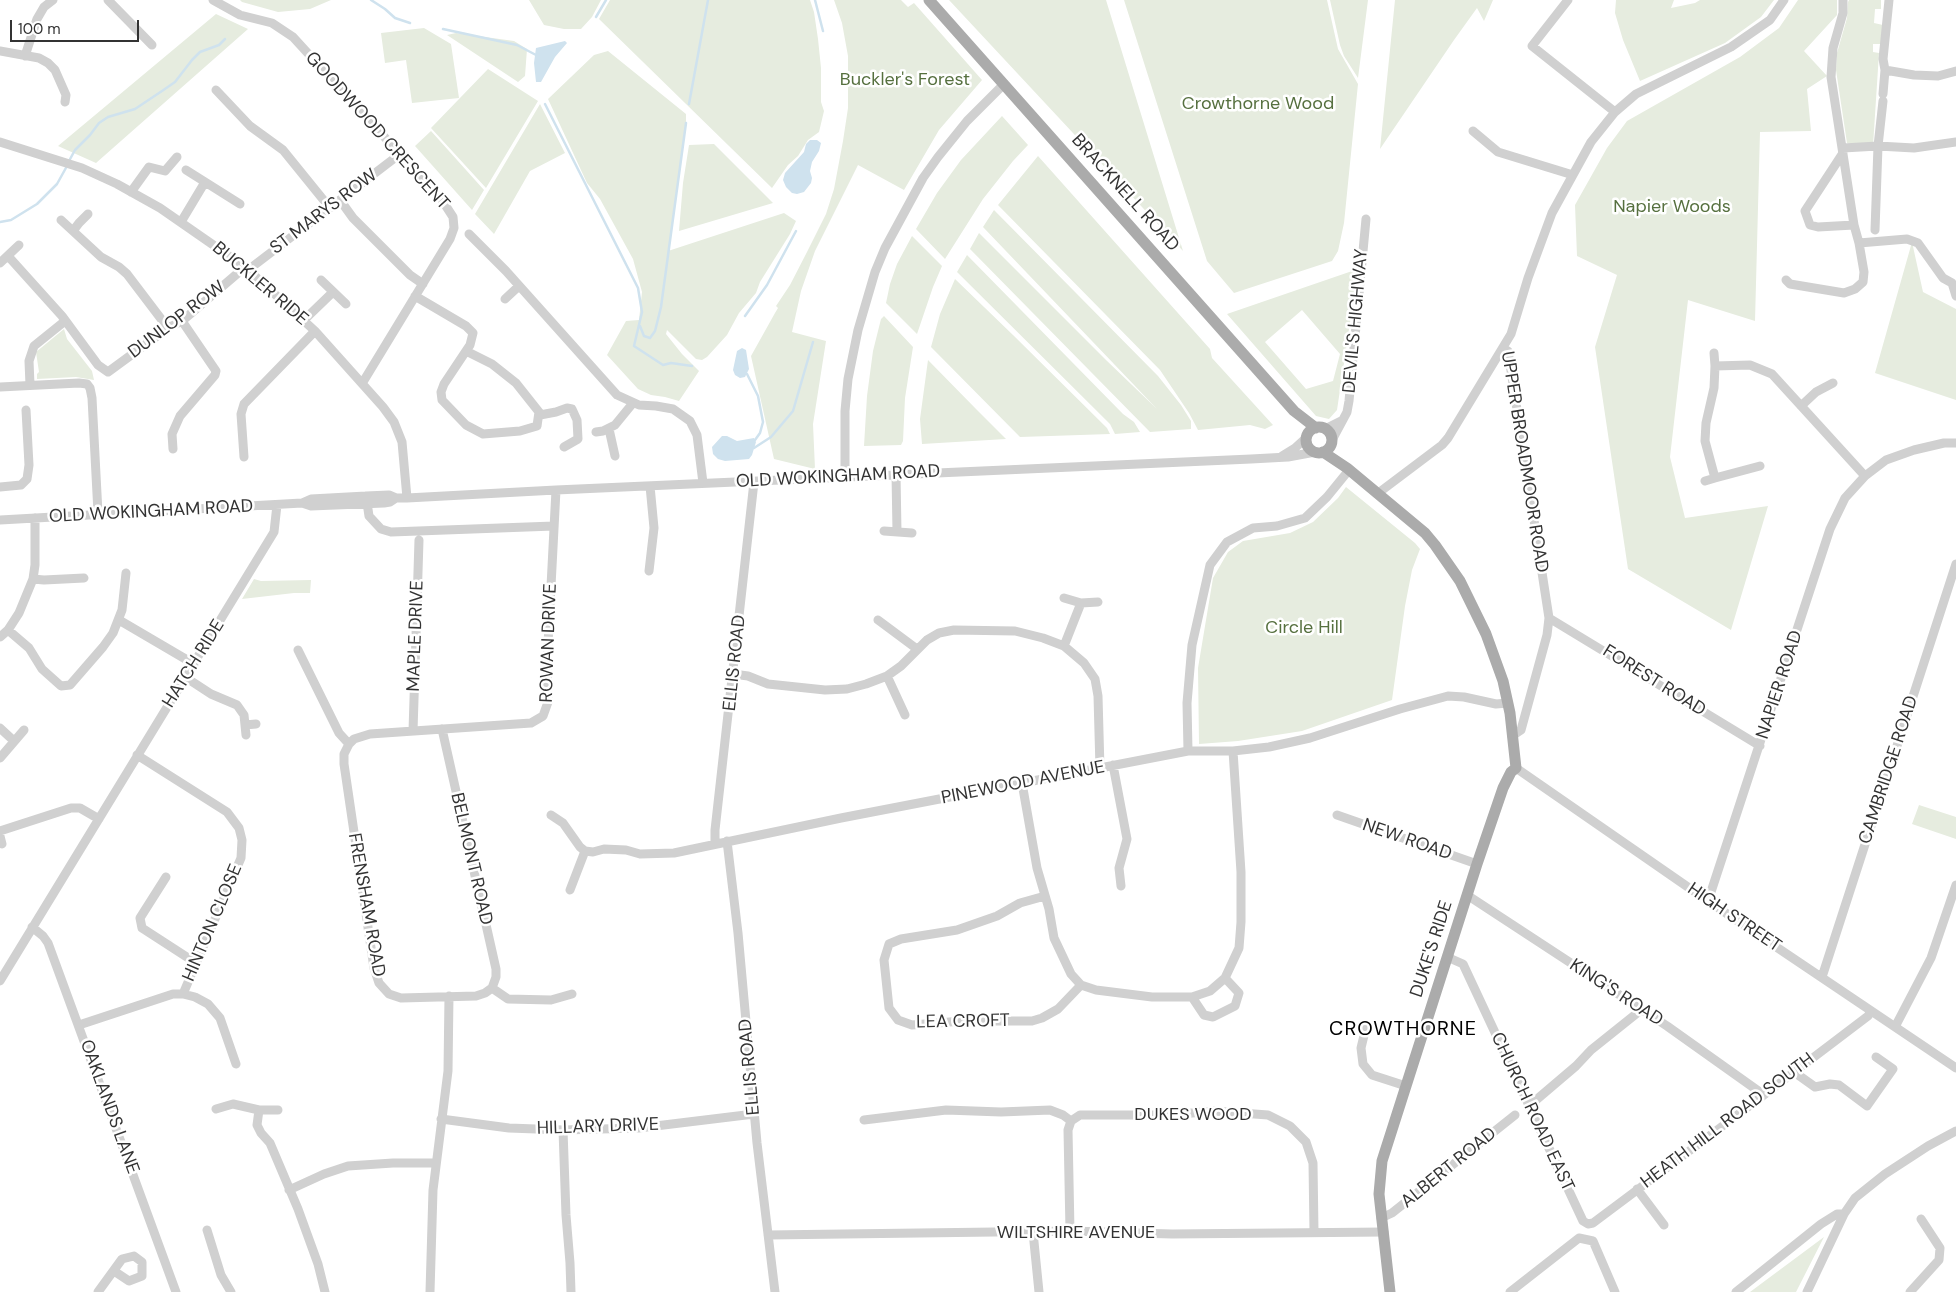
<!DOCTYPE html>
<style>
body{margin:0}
#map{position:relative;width:1956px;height:1292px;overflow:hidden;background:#fff;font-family:"DM Sans",sans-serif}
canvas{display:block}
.scale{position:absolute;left:10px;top:20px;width:129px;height:22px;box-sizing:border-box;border:2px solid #333;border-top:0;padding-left:6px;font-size:15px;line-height:18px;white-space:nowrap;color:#333;-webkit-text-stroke:4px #fff;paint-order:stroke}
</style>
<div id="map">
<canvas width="1956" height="1292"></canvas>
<div class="scale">100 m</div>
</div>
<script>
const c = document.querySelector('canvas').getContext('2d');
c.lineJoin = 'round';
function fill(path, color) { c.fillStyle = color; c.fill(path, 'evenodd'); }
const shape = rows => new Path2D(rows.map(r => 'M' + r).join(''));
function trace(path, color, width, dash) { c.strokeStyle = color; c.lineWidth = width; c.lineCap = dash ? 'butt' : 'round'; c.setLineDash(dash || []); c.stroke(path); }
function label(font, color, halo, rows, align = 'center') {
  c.font = font + ' "DM Sans",sans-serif'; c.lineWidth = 5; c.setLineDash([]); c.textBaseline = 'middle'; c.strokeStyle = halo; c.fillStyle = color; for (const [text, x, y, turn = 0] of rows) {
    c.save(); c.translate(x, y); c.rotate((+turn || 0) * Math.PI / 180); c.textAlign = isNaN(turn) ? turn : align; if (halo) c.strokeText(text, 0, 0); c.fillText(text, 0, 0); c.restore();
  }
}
fill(shape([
 [240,0,331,0,310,9,278,12,242,2],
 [529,0,601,0,592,17,581,29,564,29,544,25],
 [610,0,810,0,814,12,818,39,821,68,821,102,824,111,819,132,808,140,798,156,788,165,772,188,599,19],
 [834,0,901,0,908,7,914,3,982,80,939,130,904,190,858,165,815,251,801,291,792,332,826,341,813,424,815,469,774,459,751,356,775,313,778,308,776,306,790,285,807,252,826,214,834,189,843,141,848,108,848,56,842,23],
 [949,0,1106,0,1183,251],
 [1124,0,1327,0,1338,49,1358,84,1344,223,1338,251,1332,261,1234,293,1207,261],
 [1330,0,1368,0,1358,78,1344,56,1340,45],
 [1395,0,1493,0,1484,21,1477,8,1454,40,1380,149],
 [1616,0,1674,0,1671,8,1695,3,1700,0,1774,0,1761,17,1725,43,1640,81,1623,40,1615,13],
 [1798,0,1837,0,1837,15,1804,51,1827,76,1807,89,1811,131,1760,132,1755,321,1688,300,1670,457,1685,518,1768,506,1731,630,1628,569,1595,347,1617,275,1577,256,1575,205,1607,148,1627,121,1740,57,1779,28],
 [1849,0,1881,0,1881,9,1875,9,1874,23,1883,25,1881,44,1873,44,1873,52,1879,53,1873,146,1847,143,1836,70,1837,53,1847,18,1848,2],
 [216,14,248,29,96,163,58,146],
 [424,28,451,44,459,98,412,103,406,60,385,63,381,33],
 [456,33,514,41,527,49,525,76,518,82,447,35],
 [608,51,686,114,686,123,668,251,784,213,796,221,790,234,760,282,756,293,739,313,727,335,707,357,702,360,696,359,667,330,666,334,682,354,699,371,679,401,665,397,651,395,638,389,607,355,626,321,639,320,642,292,633,259,600,199,587,183,548,99,594,55],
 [488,69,538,101,486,188,431,128],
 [540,104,565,153,530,171,494,234,475,214],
 [1002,116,1028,145,1013,161,983,199,945,259,916,229,937,193,961,160],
 [431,131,484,190,472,210,415,146],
 [714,144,773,203,679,231,683,183,689,145],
 [1038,156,1210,349,1212,358,1273,425,1265,429,1250,425,1198,430,1189,413,1160,370,998,205],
 [994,210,1158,376,1181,405,1191,421,1191,429,1150,432,970,249,979,233,1106,360,1157,409,983,227],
 [912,236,942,266,933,287,917,334,886,303,890,284,897,264],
 [1912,242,1923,292,1956,309,1956,400,1875,373],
 [967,255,1123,414,1134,422,1140,432,1115,434,1110,424,957,272],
 [1358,269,1337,410,1329,419,1316,416,1227,314],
 [1302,310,1340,354,1333,381,1306,389,1265,342],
 [955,279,1013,335,1107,428,1110,434,1020,437,931,347,940,314],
 [884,316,913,347,905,398,903,441,901,445,864,446,867,396,873,351,881,319],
 [64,329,67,339,92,371,94,380,76,377,37,379,37,374,39,372,36,352],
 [928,360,977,410,1006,439,922,444,920,419],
 [1346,487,1415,543,1420,549,1412,570,1405,606,1392,700,1302,731,1238,741,1199,744,1198,668,1213,578,1228,552,1243,541,1290,533,1313,522,1338,498],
 [254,579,261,581,311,580,310,593,294,593,242,599],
 [1919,805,1956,817,1956,839,1912,824],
 [1824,1237,1796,1292,1750,1292]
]), '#e6ecdf');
fill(shape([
 [565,41,567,43,555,57,541,82,536,82,534,63,536,48],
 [810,140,817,140,821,143,819,151,812,162,810,171,812,178,811,183,804,192,797,194,792,193,786,187,783,180,785,173,804,152,806,144],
 [742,348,746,350,749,369,745,377,740,378,735,375,733,370,737,351],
 [722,436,727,436,737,441,754,438,756,442,752,455,749,459,725,461,718,459,713,454,712,447]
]), '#cfe2ee');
trace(shape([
 [371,0,385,9,395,18,410,23],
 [815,0,823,31],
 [596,17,606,0],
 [443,29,517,45,536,55],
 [545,104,638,288,642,312,634,346,663,365,671,363,692,366],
 [689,104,708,0],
 [69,161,75,150,90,135,99,123,108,117,135,109,162,91,175,82,192,60,200,52,219,45,225,39],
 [0,222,11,220,37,204,57,184,67,166],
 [745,316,767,285,796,231],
 [640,326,644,336,650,338,655,331,661,307,686,123],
 [747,374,758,396,763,422,760,433,755,440],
 [754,448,771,437,793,411,813,342]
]), '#cfe2ee', 2.5);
trace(shape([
 [108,0,152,45],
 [213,0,240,15,272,23,293,37,442,200,453,217,454,228,450,239,363,382],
 [1568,0,1532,46,1615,112],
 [1843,0,1843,13,1833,48,1831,77,1854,225,1859,243,1907,239,1918,243,1943,278,1952,283,1956,296],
 [1889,0,1883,59,1885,70,1914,75,1938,76,1956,71],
 [0,51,39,58,48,63,55,70,66,95,65,102],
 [25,56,37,19,44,7,53,0],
 [216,90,250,126,283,150,330,208],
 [1883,94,1885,70],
 [1473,131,1498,152,1573,175],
 [0,142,82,168,117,184,160,208,245,267,315,331,383,407,394,422,402,442,407,498],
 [1843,148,1878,146,1914,148,1956,142],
 [1843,153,1805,211,1810,225,1818,227,1854,225],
 [186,170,240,204],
 [131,192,149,167,165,171,177,157],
 [340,200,353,218,410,275,423,284],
 [61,220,101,257,119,267,127,274,168,328],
 [181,222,205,182],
 [1875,230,1878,146,1883,101],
 [73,231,79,223,88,214],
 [469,234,506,271,617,395,639,405,656,406,673,409,690,421,697,435,703,483],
 [8,256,62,316,98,365,108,372,168,328,182,321,245,267],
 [0,263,19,245],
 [248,270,400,154],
 [321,280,346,304],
 [1786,280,1790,284,1844,293,1855,289,1863,282,1864,272,1859,243],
 [415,296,466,326,473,333,470,345,444,384,441,392,442,400,466,425,483,434,520,431,537,426,539,412,516,383,492,364,466,351],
 [505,299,519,286],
 [303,321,333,292],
 [1503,348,1508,351,1549,618,1547,635,1521,730,1512,736],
 [1714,353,1715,366],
 [30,385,29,361,34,346,65,321],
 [0,387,79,383,87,384,90,388,92,398,98,513],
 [1801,406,1816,392,1833,383],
 [540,415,556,412,567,408,572,409,577,420,578,439,564,447],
 [609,429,615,456],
 [1325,429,1341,421],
 [596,432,603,431,615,425,633,403],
 [1332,440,1347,412,1349,401,1366,219],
 [173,449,172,434,180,416,215,375,216,371,182,321],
 [1282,456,1295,448,1306,438],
 [244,457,241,414,244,404,315,331],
 [1760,466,1715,478,1705,441,1706,423,1714,388,1715,366,1750,365,1772,374,1865,476],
 [896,474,897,532],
 [845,477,845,411,848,379,858,330,875,272,885,248,923,178,938,157,967,121,1004,84],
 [1705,481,1715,478],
 [0,487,21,485,27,479,29,465,26,410],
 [1377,494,1442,445,1448,438,1511,334,1528,278,1552,213,1591,142,1615,112,1636,94,1731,47,1770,20,1784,0],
 [366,496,369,516,381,529,391,532,554,526],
 [302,503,311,499,366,496,389,495,396,498],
 [0,520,302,503,311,506,384,503,390,502,396,498,407,498,556,490,1251,459,1288,457,1315,452],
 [884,531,912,533],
 [649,571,654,528,650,486],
 [33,579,44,580,84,578],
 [1064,598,1081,603,1098,602],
 [1549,618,1760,746],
 [119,620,194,664],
 [878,620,917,649],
 [8,630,29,648,42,669,61,686,70,685,103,647,113,633,122,610,126,573],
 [0,637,8,630,19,613,33,579,35,565,35,518],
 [1064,646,1081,603],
 [298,650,339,733,349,744],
 [733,674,748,676,768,684,825,690,847,689,866,684,887,676,901,666,927,640,939,633,954,630,1015,631,1043,638,1064,646,1084,663,1095,679,1098,696,1100,769],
 [887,676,905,715],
 [185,677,211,694,237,705,244,715,246,735],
 [245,725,256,724],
 [0,728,14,741],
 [442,729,496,969,496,977,492,988],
 [413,731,419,540],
 [1188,751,1187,703,1192,645,1210,565,1227,542,1253,528,1277,526,1305,518,1327,497,1349,470],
 [137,755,227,812,239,828,242,840,241,858,183,994],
 [0,758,24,730],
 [1113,765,1127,839,1119,868,1121,886],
 [1516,768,1708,901,1956,1068],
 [1022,783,1037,868,1049,909,1054,938,1071,974,1081,985,1096,990,1152,997,1192,997,1210,991,1225,978,1239,948,1241,922,1241,872,1233,751],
 [551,815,563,823,580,847,585,851,593,852,604,849,626,850,640,854,674,853,841,818,1188,751,1233,751,1269,747,1310,738,1400,709,1448,696,1464,697,1496,704,1508,703],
 [1337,815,1477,864],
 [0,831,71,808,80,808,99,819],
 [0,836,2,844],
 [727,841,738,933,757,1143,775,1292],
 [715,844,715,830,754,482],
 [166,877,140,918,142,928,196,963],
 [570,890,585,851],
 [1467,895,1667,1026,1764,1095],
 [1045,896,1020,903,997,916,957,930,901,939,889,944,884,960,889,1008,898,1020,912,1025,962,1021,1032,1021,1042,1018,1058,1009,1081,985],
 [1708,901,1830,529,1845,498,1865,476,1886,460,1914,450,1944,443,1956,443],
 [32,927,43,936,48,943,176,1292],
 [1447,957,1463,964,1583,1221,1588,1224,1593,1223,1764,1095,1868,1016,1871,1011],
 [1822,977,1956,564],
 [0,981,274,532,277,505],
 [492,988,485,993,476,996,401,998,389,994,379,983,374,968,344,764,344,754,349,744,354,739,370,734,531,723,543,716,548,702,547,663,556,490],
 [492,988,508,999,551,1000,572,994],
 [1192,997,1204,1015,1213,1017,1235,1006,1239,993,1225,978],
 [79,1025,173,994,183,994,195,997,208,1004,220,1018,236,1064],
 [1366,1027,1361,1048,1363,1064,1372,1075,1406,1086],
 [1895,1027,1931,958,1956,885],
 [1794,1072,1815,1087,1830,1084,1839,1085,1867,1106,1893,1069,1876,1057],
 [1529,1106,1576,1066,1591,1050,1641,1010],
 [216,1109,233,1104,259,1110,278,1110],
 [259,1110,257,1125,261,1133,270,1143,298,1209,318,1264,325,1292],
 [441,1119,509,1128,563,1130,639,1128,754,1114],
 [864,1120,946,1110,1001,1112,1050,1110,1063,1115,1071,1121],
 [563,1130,566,1215,570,1263,571,1292],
 [1637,1189,1664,1225],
 [289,1190,324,1174,348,1166,393,1163,435,1163],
 [1381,1218,1392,1213,1515,1115],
 [207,1230,221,1275,231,1292],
 [1070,1231,1068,1130,1071,1121,1080,1115,1170,1115,1214,1111,1268,1115,1290,1126,1306,1142,1313,1163,1314,1232],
 [1033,1232,1039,1292],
 [768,1235,1070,1231,1172,1234,1384,1232],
 [98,1292,122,1259,134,1256,142,1262,142,1276,129,1281,114,1271],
 [430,1292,433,1190,448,1071,449,996],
 [1510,1292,1579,1238,1593,1241,1615,1292],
 [1736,1292,1821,1224,1837,1214,1844,1214],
 [1807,1292,1844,1214,1855,1198,1885,1174,1928,1146,1956,1131],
 [1910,1292,1939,1260,1940,1248,1921,1219]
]), '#d0d0d0', 9);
trace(shape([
 [929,0,1294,411,1316,428],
 '1306 440a13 13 0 1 1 26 0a13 13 0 1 1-26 0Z',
 [1323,452,1347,468,1425,533,1435,545,1460,581,1486,634,1503,681,1510,713,1516,768,1511,772,1503,788,1477,864,1382,1161,1379,1194,1390,1292]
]), '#ababab', 11);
label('18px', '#56703f', '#fff', [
 ["Buckler's Forest",905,80],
 ["Crowthorne Wood",1258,104],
 ["Napier Woods",1672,207],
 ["Circle Hill",1304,628]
]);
label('18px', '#333', '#fff', [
 ["GOODWOOD CRESCENT",377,131,48],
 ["BRACKNELL ROAD",1125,193,48],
 ["ST MARYS ROW",324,212,-37],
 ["BUCKLER RIDE",260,284,40],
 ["DUNLOP ROW",177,320,-37],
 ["DEVIL'S HIGHWAY",1356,321,-85],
 ["UPPER BROADMOOR ROAD",1524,462,81],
 ["OLD WOKINGHAM ROAD",838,477,-3],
 ["OLD WOKINGHAM ROAD",151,512,-3],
 ["MAPLE DRIVE",416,636,-88],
 ["ROWAN DRIVE",549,643,-88],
 ["ELLIS ROAD",735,663,-84],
 ["HATCH RIDE",194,664,-58],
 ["FOREST ROAD",1654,681,32],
 ["NAPIER ROAD",1780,685,-72],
 ["CAMBRIDGE ROAD",1889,770,-72],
 ["PINEWOOD AVENUE",1023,783,-11],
 ["NEW ROAD",1407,840,19],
 ["BELMONT ROAD",471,859,77],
 ["FRENSHAM ROAD",366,905,80],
 ["HIGH STREET",1734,918,34],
 ["HINTON CLOSE",213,923,-67],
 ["DUKE'S RIDE",1432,949,-72],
 ["KING'S ROAD",1616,993,33],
 ["LEA CROFT",963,1022,-1],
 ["ELLIS ROAD",750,1067,-95],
 ["OAKLANDS LANE",109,1107,70],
 ["CHURCH ROAD EAST",1532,1112,65],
 ["DUKES WOOD",1193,1115],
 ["HEATH HILL ROAD SOUTH",1728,1121,-37],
 ["HILLARY DRIVE",598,1127,-2],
 ["ALBERT ROAD",1449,1168,-39],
 ["WILTSHIRE AVENUE",1076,1233]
]);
c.letterSpacing = '1px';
label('20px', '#000', '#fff', [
 ["CROWTHORNE",1403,1030]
]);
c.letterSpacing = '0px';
</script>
